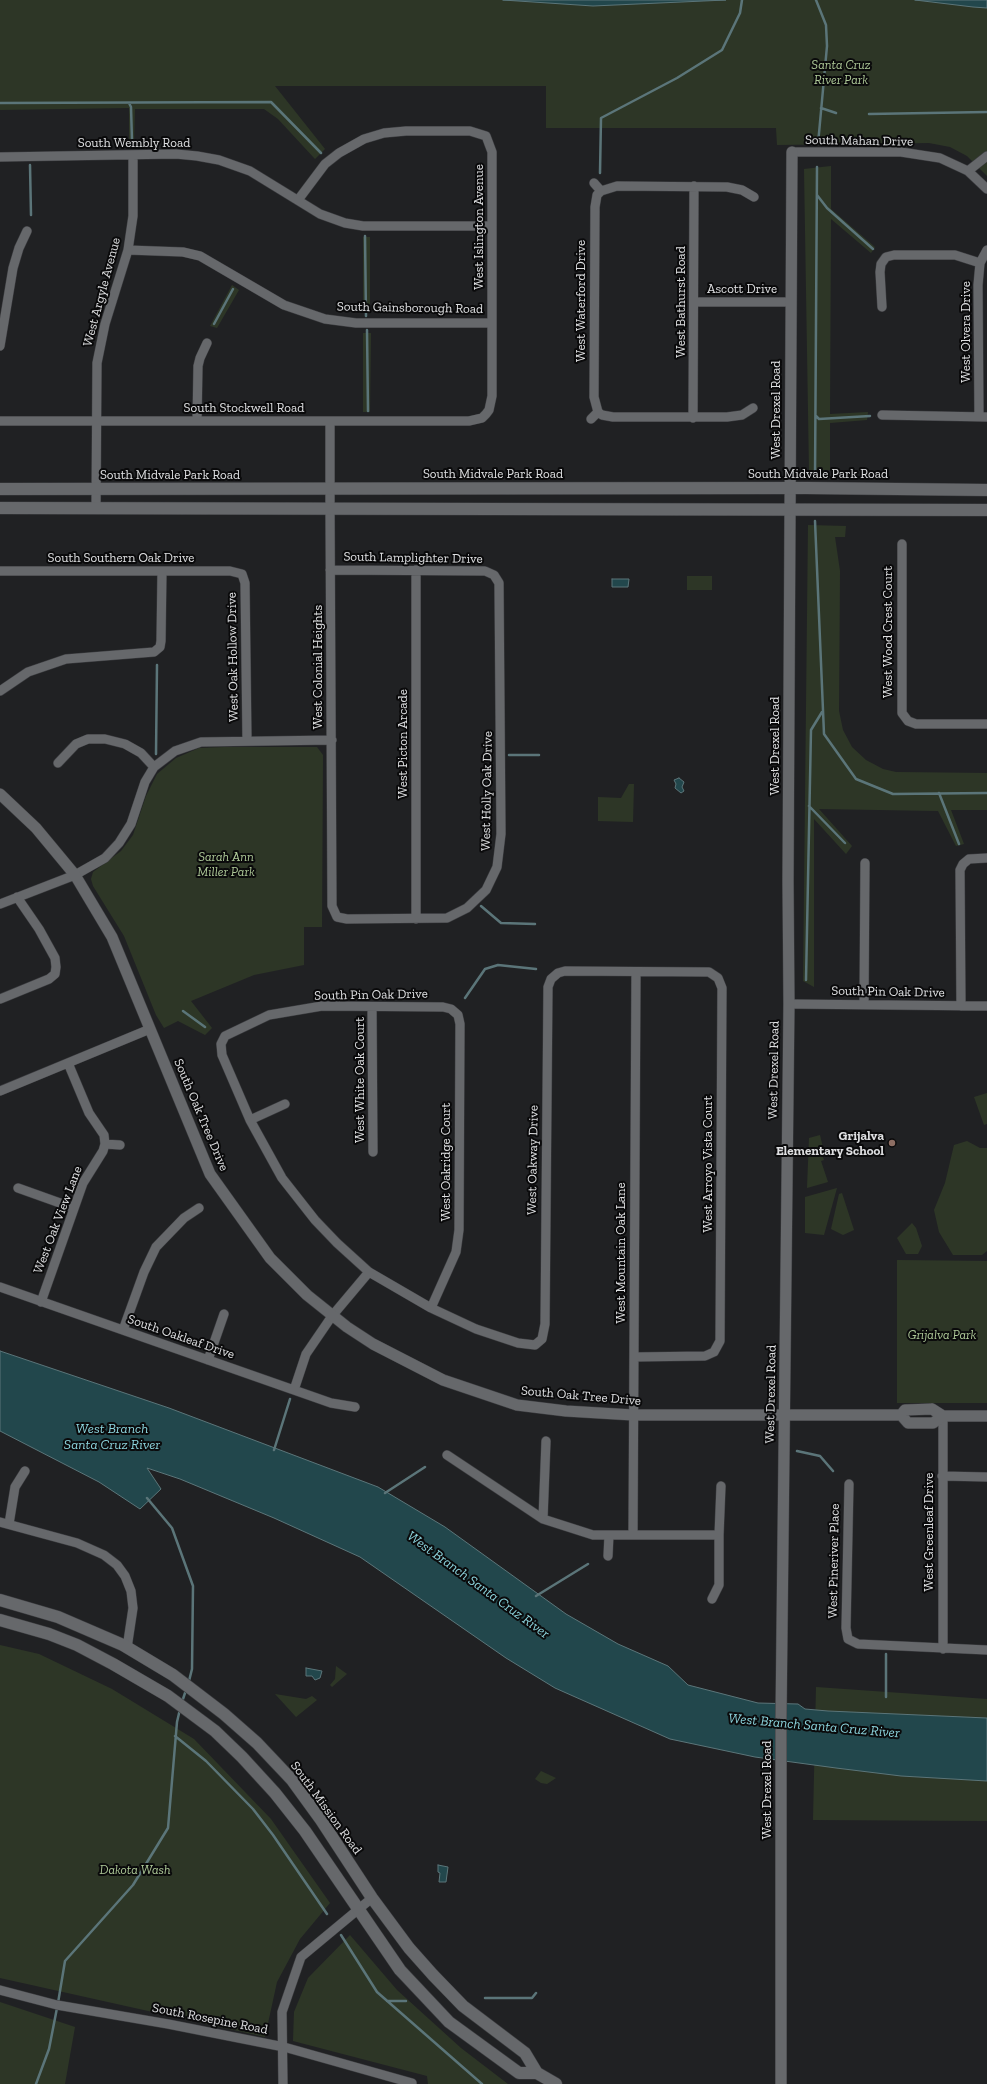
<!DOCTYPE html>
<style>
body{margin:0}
canvas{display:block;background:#202123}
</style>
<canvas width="987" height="2084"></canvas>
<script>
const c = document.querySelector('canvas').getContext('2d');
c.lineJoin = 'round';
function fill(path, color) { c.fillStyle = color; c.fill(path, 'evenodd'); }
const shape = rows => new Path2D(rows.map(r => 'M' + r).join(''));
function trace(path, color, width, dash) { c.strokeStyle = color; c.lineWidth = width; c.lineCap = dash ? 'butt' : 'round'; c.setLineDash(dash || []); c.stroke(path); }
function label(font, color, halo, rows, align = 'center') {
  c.font = font + ' "Zilla Slab",serif'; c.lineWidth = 4; c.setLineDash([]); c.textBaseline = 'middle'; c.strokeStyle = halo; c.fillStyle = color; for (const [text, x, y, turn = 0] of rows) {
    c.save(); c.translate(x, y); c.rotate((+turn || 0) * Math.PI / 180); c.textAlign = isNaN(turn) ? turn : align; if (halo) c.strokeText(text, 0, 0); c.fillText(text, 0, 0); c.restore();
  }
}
fill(shape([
 [0,0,987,0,987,176,967,156,950,147,929,143,777,145,776,128,546,128,546,86,275,86,325,149,315,159,278,119,264,109,135,109,134,144,129,144,129,108,0,110],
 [831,166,831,209,875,247,871,253,831,219,830,414,868,412,867,420,830,423,830,470,809,471,804,169],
 [363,237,370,237,370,313,363,313],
 [232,285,239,290,217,328,210,326],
 [363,333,371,333,370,412,363,412],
 [808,525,846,526,845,537,835,537,840,571,839,711,843,730,852,747,866,760,883,769,896,772,987,773,987,810,951,810,964,844,956,846,938,811,819,809,852,846,846,854,814,819,814,987,803,981],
 [687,576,712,576,712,590,687,590],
 [225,747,317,747,323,755,322,927,304,927,304,965,254,975,191,1001,212,1028,205,1035,178,1021,164,1028,156,1015,124,936,93,886,91,879,93,872,121,851,133,835,146,796,157,774,176,758,199,748],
 [629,784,634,784,633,822,598,821,598,797,621,798],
 [987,1093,987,1124,984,1125,974,1097],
 [820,1135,823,1148,820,1149,824,1160,821,1161,828,1182,807,1188,809,1138],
 [967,1141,980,1148,987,1148,987,1251,982,1255,953,1255,939,1232,934,1210,945,1183,954,1145],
 [837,1188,824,1235,805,1233,805,1197],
 [842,1193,854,1230,843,1235,831,1229,839,1194],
 [912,1223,916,1228,922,1246,918,1254,906,1254,897,1238],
 [897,1260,987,1261,987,1403,897,1403],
 [0,1645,39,1654,112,1689,194,1739,271,1819,330,1903,300,1939,277,1982,265,2037,0,1978],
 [336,1666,347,1674,332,1687,330,1685,335,1679],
 [816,1687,987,1699,987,1821,813,1820],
 [275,1694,306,1699,312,1696,317,1700,296,1717],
 [541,1771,556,1778,547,1784,541,1783,535,1779],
 [350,1935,397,1990,461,2048,508,2084,428,2084,427,2076,293,2041,294,2012,308,1978],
 [0,2002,75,2027,65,2084,0,2084]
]), '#2d3626');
const water = shape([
 [503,0,726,0,593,6,503,0],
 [915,0,987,0,987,8,973,7,915,0],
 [612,579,629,579,628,587,612,587,612,579],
 [679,778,684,782,682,787,684,791,681,793,675,788,676,784,674,780,679,778],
 [0,1351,169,1408,378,1487,445,1527,566,1614,618,1644,668,1666,688,1685,758,1703,798,1704,805,1709,828,1711,987,1718,987,1781,901,1776,836,1768,755,1757,670,1739,555,1688,506,1658,360,1557,274,1518,180,1479,147,1468,161,1489,140,1509,99,1482,0,1431,0,1351],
 [306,1668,322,1671,320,1678,315,1680,312,1676,306,1676,306,1668],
 [438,1865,448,1867,446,1882,439,1882,440,1873,438,1872,438,1865]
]);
fill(water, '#22474c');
trace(water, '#5b7579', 1);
trace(shape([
 [816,0,826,25,827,46,818,144],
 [0,103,271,102,321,153],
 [129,103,131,107,132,141],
 [821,108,836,113],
 [869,114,987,112],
 [30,165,31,215],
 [600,173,601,118,677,78,722,50,740,13,742,0],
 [817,195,827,208,873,249],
 [365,236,366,316],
 [214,324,233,289],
 [367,330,368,411],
 [816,416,819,419,870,416],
 [815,477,817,167],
 [815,521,824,734,856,779,893,794,987,793],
 [156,754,157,665],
 [509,755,539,755],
 [939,793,959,844],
 [809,806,845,843],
 [481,906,501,923,535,924],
 [806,980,811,730,822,712],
 [465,998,485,969,498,965,536,969],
 [183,1011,205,1027],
 [274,1450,290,1399],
 [797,1451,820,1456,833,1471],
 [385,1493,425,1467],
 [147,1498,172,1528,193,1586,192,1669,189,1681],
 [536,1596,588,1564],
 [886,1654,886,1697],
 [182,1702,186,1690],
 [175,1736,206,1761,253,1809,273,1835,327,1914],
 [341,1935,377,1992,482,2084],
 [485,1998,532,1998,536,1993],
 [387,2001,406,2001],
 [58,2003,65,1961,133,1885,168,1828,177,1722,180,1709],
 [36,2084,49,2049,57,2008]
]), '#5b7579', 2.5);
const minor = shape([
 [792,152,901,152,940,158,968,171,987,189],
 [0,157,176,154,197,156,219,160,250,171,320,214,345,223,363,226,492,226],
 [968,171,987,156],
 [594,183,601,191],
 [128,250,183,252,200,256,284,305,325,319,356,323,492,323],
 [694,302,791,302],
 [882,307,880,272,881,264,886,257,894,255,955,255,980,263],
 [0,346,13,268,19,248,27,231],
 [753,408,742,415,727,417,613,417,602,415,598,412,594,397,595,207,597,195,601,191,617,186,727,187,742,190,754,197],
 [882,415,987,417],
 [979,417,978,285,980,263,987,250],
 [693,418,694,186],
 [591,419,598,412],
 [0,421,469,421,482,418,486,414,489,410,492,396,492,152,486,136,470,131,406,131,384,133,364,139,339,153,325,164,298,200],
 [197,421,198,366,200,358,207,343],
 [330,421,330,508,332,906,337,917,347,919,447,918,467,908,486,890,497,867,501,834,499,583,494,575,485,571,330,570],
 [96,508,97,363,105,324,128,250,133,216,133,155],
 [902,544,902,713,908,721,916,724,987,724],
 [416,570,416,919],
 [0,571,230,571,242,574],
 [242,574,245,583,247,740],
 [0,691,28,672,66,659,154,652,160,647,161,641,162,571],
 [58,763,76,744,88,739,105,739,125,744,141,753,154,767],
 [0,904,75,875,105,858,119,843,131,824,145,782,154,767,175,751,201,742,332,740],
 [0,999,49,979,55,974,56,967,55,958,39,929,17,897],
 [789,1004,987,1006],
 [864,1004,865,863],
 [961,1006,960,870,963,864,969,859,987,858],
 [372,1007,373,1152],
 [0,1091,150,1029],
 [250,1120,285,1104],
 [105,1144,120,1145],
 [18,1188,74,1208],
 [0,1287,331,1403,355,1407],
 [41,1302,83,1183,103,1151,105,1144,104,1135,89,1113,68,1063],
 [431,1308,456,1252,459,1230,460,1024,458,1015,451,1009,443,1007,322,1006,269,1015,225,1036,221,1044,222,1055,250,1120,282,1178,315,1220,337,1243,369,1272,431,1308,476,1329,518,1343,535,1345,542,1339,545,1324,548,987,551,979,558,973,565,971,709,972,718,978,722,988,720,1341,714,1352,705,1356,634,1357],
 [123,1330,144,1272,156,1247,184,1218,199,1208],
 [208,1360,224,1314],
 [294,1390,306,1354,332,1316,369,1272],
 [447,1455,543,1519,593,1535,719,1535],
 [942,1476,987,1477],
 [849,1484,846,1628,848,1639,858,1644,987,1650],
 [543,1519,546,1441],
 [0,1522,77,1543,104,1555,117,1565,125,1576,131,1591,133,1608,127,1648],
 [9,1524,15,1487,25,1471],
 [633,1535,636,972],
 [608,1556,609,1535],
 [712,1599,719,1585,719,1535,721,1486],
 [943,1649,943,1416],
 [0,1990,57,2005,168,2024,284,2047,412,2083],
 [283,2084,282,2012,301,1957,372,1898]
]);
const tertiary = shape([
 [0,794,36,828,75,875,112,937,210,1174,270,1258,307,1295,347,1327,373,1344,443,1380,517,1405,566,1411,633,1415,901,1415],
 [932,1409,943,1416,933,1423,908,1423,901,1415,905,1410,932,1409],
 [943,1416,987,1416],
 [781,2084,781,1719,789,1004,788,881,792,152]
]);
const secondary = shape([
 [0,489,807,488,987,490],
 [0,508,987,510],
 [0,1600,58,1617,123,1645,173,1675,224,1714,257,1743,292,1780,321,1820,372,1898,409,1948,433,1975,463,2006,525,2053,537,2073,556,2084],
 [0,1620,49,1634,77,1645,113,1664,168,1696,215,1731,242,1757,275,1793,305,1831,400,1970,449,2022,519,2073,537,2073]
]);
trace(minor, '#3c3d40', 10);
trace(tertiary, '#3c3d40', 12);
trace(secondary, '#3c3d40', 13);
trace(minor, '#66686b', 9);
trace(tertiary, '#66686b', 11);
trace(secondary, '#66686b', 12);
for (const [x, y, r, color] of [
 [892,1143,4,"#8d6e63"]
]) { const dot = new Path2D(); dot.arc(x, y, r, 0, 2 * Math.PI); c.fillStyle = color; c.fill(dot); trace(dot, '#0a0a0b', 1.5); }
label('italic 13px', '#aec998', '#0a0a0b', [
 ["Santa Cruz",841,65],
 ["River Park",841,80],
 ["Sarah Ann",226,857],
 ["Miller Park",226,872],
 ["Grijalva Park",942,1335],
 ["Dakota Wash",135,1870]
]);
label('13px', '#dfe0e2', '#0a0a0b', [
 ["South Mahan Drive",859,141,1],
 ["South Wembly Road",134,143],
 ["West Islington Avenue",479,227,-90],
 ["Ascott Drive",742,289],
 ["West Argyle Avenue",102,292,-75],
 ["West Waterford Drive",581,301,-90],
 ["West Bathurst Road",681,302,-90],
 ["South Gainsborough Road",410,308,1],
 ["West Olvera Drive",966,332,-90],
 ["South Stockwell Road",244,408],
 ["West Drexel Road",776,410,-90],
 ["South Midvale Park Road",493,474],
 ["South Midvale Park Road",818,474],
 ["South Midvale Park Road",170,475],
 ["South Southern Oak Drive",121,558],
 ["South Lamplighter Drive",413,558,1],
 ["West Wood Crest Court",888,632,-90],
 ["West Oak Hollow Drive",233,657,-91],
 ["West Colonial Heights",318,667,-90],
 ["West Picton Arcade",403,744,-90],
 ["West Drexel Road",775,746,-90],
 ["West Holly Oak Drive",487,791,-89],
 ["South Pin Oak Drive",888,992,1],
 ["South Pin Oak Drive",371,995,-1],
 ["West Drexel Road",774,1070,-89],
 ["West White Oak Court",360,1080,-90],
 ["South Oak Tree Drive",201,1115,67],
 ["West Oakway Drive",533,1160,-89],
 ["West Oakridge Court",446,1162,-90],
 ["West Arroyo Vista Court",708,1164,-90],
 ["West Oak View Lane",58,1220,-69],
 ["West Mountain Oak Lane",621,1253,-90],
 ["South Oakleaf Drive",181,1337,19],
 ["West Drexel Road",771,1394,-89],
 ["South Oak Tree Drive",581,1396,5],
 ["West Greenleaf Drive",929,1532,-90],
 ["West Pineriver Place",834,1561,-89],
 ["West Drexel Road",767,1790,-90],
 ["South Mission Road",326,1808,54],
 ["South Rosepine Road",210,2019,11]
]);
label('bold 13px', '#dfe0e2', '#0a0a0b', [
 ["Grijalva",884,1136],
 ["Elementary School",884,1151]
], 'right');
label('italic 14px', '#8cd4dd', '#0a0a0b', [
 ["West Branch",112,1429],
 ["Santa Cruz River",112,1445],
 ["West Branch Santa Cruz River",478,1585,36],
 ["West Branch Santa Cruz River",814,1726,5]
]);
</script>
